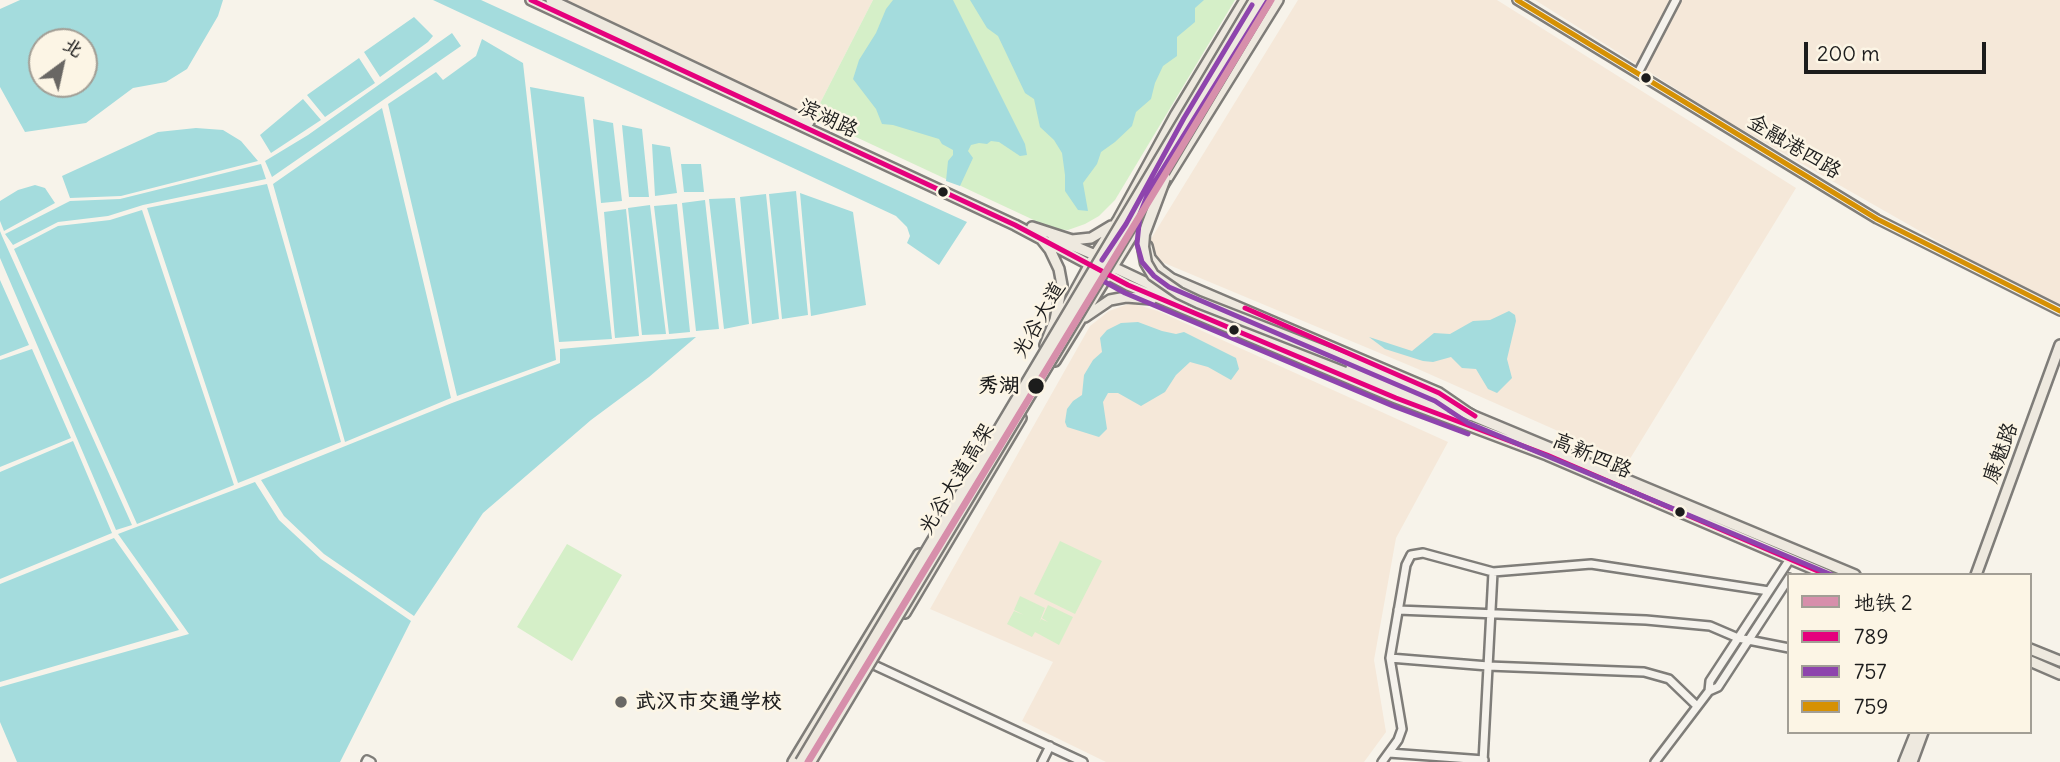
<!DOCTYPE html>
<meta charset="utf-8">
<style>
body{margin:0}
#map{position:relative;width:2060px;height:762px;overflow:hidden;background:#f7f3ea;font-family:Delius,"LXGW WenKai TC",sans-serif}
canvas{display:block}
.legend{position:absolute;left:1787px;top:573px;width:245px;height:161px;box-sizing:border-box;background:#fcf5e5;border:2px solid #a29e95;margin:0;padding:9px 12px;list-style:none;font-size:21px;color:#1c1c1c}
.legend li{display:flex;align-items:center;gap:14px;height:35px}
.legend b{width:35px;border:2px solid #a29e95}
.north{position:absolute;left:28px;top:28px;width:70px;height:70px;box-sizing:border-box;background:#fcf5e5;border:2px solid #a29e95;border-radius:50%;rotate:33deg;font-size:19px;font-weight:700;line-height:28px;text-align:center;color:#1c1c1c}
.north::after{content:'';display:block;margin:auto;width:24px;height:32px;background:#696764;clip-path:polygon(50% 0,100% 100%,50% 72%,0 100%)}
.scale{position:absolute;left:1804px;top:42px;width:182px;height:32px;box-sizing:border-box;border:4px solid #1c1c1c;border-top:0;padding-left:9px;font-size:21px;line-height:24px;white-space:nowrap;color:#1c1c1c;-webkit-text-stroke:5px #fcf5e5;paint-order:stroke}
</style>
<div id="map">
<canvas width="2060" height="762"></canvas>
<ul class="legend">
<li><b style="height:9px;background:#d78fab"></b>地铁 2</li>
<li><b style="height:9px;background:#e5007d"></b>789</li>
<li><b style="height:9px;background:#8e44ad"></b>757</li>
<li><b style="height:9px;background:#d69104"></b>759</li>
</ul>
<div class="north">北</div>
<div class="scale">200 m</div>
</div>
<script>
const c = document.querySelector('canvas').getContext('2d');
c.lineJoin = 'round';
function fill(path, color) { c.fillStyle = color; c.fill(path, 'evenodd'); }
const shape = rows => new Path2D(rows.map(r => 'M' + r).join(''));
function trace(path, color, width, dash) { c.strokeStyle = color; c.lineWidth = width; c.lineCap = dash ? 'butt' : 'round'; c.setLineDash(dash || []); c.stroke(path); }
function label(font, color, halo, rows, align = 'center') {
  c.font = font + ' Delius,"LXGW WenKai TC",sans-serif'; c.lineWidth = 5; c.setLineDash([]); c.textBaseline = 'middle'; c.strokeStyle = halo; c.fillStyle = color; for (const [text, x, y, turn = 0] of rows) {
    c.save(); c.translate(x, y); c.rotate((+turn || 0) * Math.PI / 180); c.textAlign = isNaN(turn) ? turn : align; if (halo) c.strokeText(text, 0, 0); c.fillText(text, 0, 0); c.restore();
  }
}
fill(shape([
 [564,0,873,0,813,117],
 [1298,0,1497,0,1796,188,1628,462,1418,369,1157,260,1149,242],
 [1535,0,2060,0,2060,311,1727,121],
 [1131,303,1158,311,1448,442,1396,538,1374,660,1386,732,1364,762,1106,762,1022,721,1053,662,930,609,1090,326,1109,311]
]), '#f5e8d9');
fill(shape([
 [873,0,1235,0,1115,200,1099,216,1085,224,1068,230,1053,229,813,117],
 [1060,541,1102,561,1075,614,1034,594],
 [567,544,622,575,572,661,517,627],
 [1020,596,1045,608,1039,623,1041,619,1048,622,1042,618,1048,605,1073,617,1059,645,1035,632,1032,637,1007,624,1014,611,1024,615,1014,610]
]), '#d5efc8');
fill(shape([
 [20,0,223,0,218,16,187,69,166,82,133,88,86,123,25,132,0,87,0,9],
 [42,42,84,42,84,84,42,84],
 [433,0,481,0,967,222,939,265,907,243,910,236,907,227,896,216],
 [893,0,953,0,1025,144,1027,155,1020,156,999,142,991,141,987,144,979,143,971,145,968,151,973,158,960,186,946,181,948,161,953,155,953,150,942,144,939,139,893,125,882,124,876,109,853,79,859,60,876,33,886,9],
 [970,0,1204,0,1195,8,1195,22,1177,37,1177,56,1163,66,1155,83,1151,99,1136,112,1132,126,1115,142,1101,152,1097,164,1083,183,1088,211,1078,210,1065,191,1065,175,1062,153,1054,140,1040,127,1034,99,1025,93,998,36,987,28],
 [414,17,433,36,428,42,380,77,364,52],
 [452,33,461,46,272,177,265,161,308,135],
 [482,39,523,63,556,360,457,396,388,104,436,72,443,80,476,56],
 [359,58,375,83,325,117,307,95],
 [530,87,584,97,612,339,559,342],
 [303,99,321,120,271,153,260,135],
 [382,108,451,398,345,442,273,184],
 [593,119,613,123,622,201,601,203],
 [622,125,642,129,649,197,629,197],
 [196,128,223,130,241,141,258,161,121,196,70,198,62,176,158,132],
 [652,144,670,147,677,193,655,196],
 [261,164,266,179,143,205,108,216,58,222,13,245,5,234,70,201,120,199],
 [681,164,701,164,704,192,684,192],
 [267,184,341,442,238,483,147,208],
 [35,185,45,188,55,203,4,231,0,221,0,201,18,190],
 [796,191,808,315,782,319,769,194],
 [800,193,853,212,866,305,811,316],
 [766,194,779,319,752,324,740,197],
 [735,198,749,324,724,329,709,199],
 [705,200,719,329,696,331,682,203],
 [677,204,690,332,669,334,654,206],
 [650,205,666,334,642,335,628,208],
 [626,209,639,336,615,338,604,212],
 [142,210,234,485,137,524,14,249,58,226,110,220],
 [0,231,2,236,132,525,116,530,0,258],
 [0,280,29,345,0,356],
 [1509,311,1515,315,1516,321,1507,359,1512,378,1497,393,1488,389,1476,369,1462,368,1451,357,1433,362,1423,361,1385,349,1369,337,1412,351,1434,333,1450,334,1473,321,1490,320],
 [1138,322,1162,331,1176,334,1184,332,1236,358,1239,369,1231,380,1208,367,1190,362,1176,375,1165,392,1141,406,1118,393,1108,393,1103,402,1107,429,1099,437,1067,427,1065,422,1067,409,1073,401,1082,395,1084,375,1093,360,1102,352,1100,338,1107,330,1121,323],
 [696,337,649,377,591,420,483,513,414,616,324,554,284,516,261,480,452,403,560,363,560,349],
 [32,349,71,438,0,467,0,360],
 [73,441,112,533,0,579,0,472],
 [255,482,279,520,321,559,411,621,340,762,17,762,0,722,0,687,189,634,118,534],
 [114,538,179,630,0,682,0,584]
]), '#a4dcdd');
const minor = shape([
 [1517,0,1877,219,2060,311],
 [1638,73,1676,0],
 [1398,610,1646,620,1710,626,1738,638,1789,648],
 [1390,658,1488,666,1644,672,1669,679,1697,706],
 [874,665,1083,762],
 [1709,691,1718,687,1789,578],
 [1389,753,1484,760],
 [366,762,367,760,371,762],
 [1042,762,1050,746],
 [1382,762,1398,740,1402,729,1390,658,1406,565,1411,555,1423,553,1493,572,1591,564,1769,591],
 [1483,762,1493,572],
 [1655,762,1709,691,1710,681,1790,559]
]);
const major = shape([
 [531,0,1015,225,1128,285,1396,398,1547,455,1828,575],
 [551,0,809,122],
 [1163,185,1278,0],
 [1032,227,1072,240,1091,238,1111,226],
 [1053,237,1095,255,1113,267,1185,301],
 [1042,240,1050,250,1059,269,1062,285,1055,320,1045,345],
 [1147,246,1150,258,1160,270,1172,279,1439,393,1471,415,1855,575],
 [1201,308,1421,399,1447,408],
 [1061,317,1095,255,1118,220,1176,114,1245,0],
 [1085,317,1110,300,1126,297,1152,299],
 [1055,361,1154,200],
 [1976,575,2060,345],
 [905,613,1021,418],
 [2030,649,2060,661],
 [2030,661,2060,674],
 [793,762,919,554],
 [1904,762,1916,732],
 [1912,762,1923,732]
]);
const highway = shape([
 [1349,361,1471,415]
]);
trace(minor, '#7f7d79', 12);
trace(major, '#7f7d79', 14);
trace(highway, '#7f7d79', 15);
trace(minor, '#f5f2ec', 7);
trace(major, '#eee9df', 9);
trace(highway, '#eee9df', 10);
const highwayBridge = shape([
 [1165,178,1144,234,1143,247,1146,263,1153,275,1179,293,1198,302,1349,361],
 [801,762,1255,0],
 [810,762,1266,0]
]);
trace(highwayBridge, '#7f7d79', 15, []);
trace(highwayBridge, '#eee9df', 10);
trace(shape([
 [531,0,1015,225,1128,285,1396,398,1547,455,1827,575],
 [1245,308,1439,393,1475,416]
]), '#e5007d', 5);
trace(shape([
 [1268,0,1149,191,1140,214,1137,244,1142,262,1154,276,1169,287,1435,401,1468,423,1832,575],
 [1102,260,1126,224,1184,118,1252,5],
 [1105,282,1125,293,1393,406,1468,434]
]), '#8e44ad', 5);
trace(shape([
 [1517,0,1877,219,2060,311]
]), '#d69104', 5);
trace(shape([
 [808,762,1271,0]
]), '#d78fab', 7);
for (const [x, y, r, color] of [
 [1646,78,6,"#1c1c1c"],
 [943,192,6,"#1c1c1c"],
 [1234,330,6,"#1c1c1c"],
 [1036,386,9,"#1c1c1c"],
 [1680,512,6,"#1c1c1c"],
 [621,702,7,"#696764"]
]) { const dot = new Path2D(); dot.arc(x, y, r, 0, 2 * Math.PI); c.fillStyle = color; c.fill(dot); trace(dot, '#fcf5e5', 2.5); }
label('21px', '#1c1c1c', '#fcf5e5', [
 ["滨湖路",828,119,25],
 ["金融港四路",1794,147,31],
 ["光谷大道",1039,320,-60],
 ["康魅路",2001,453,-70],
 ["高新四路",1592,456,23],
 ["光谷大道高架",957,479,-59]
]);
label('bold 21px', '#1c1c1c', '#fcf5e5', [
 ["秀湖",1020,386]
], 'right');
label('bold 21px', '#1c1c1c', '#fcf5e5', [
 ["武汉市交通学校",635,702]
], 'left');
</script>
